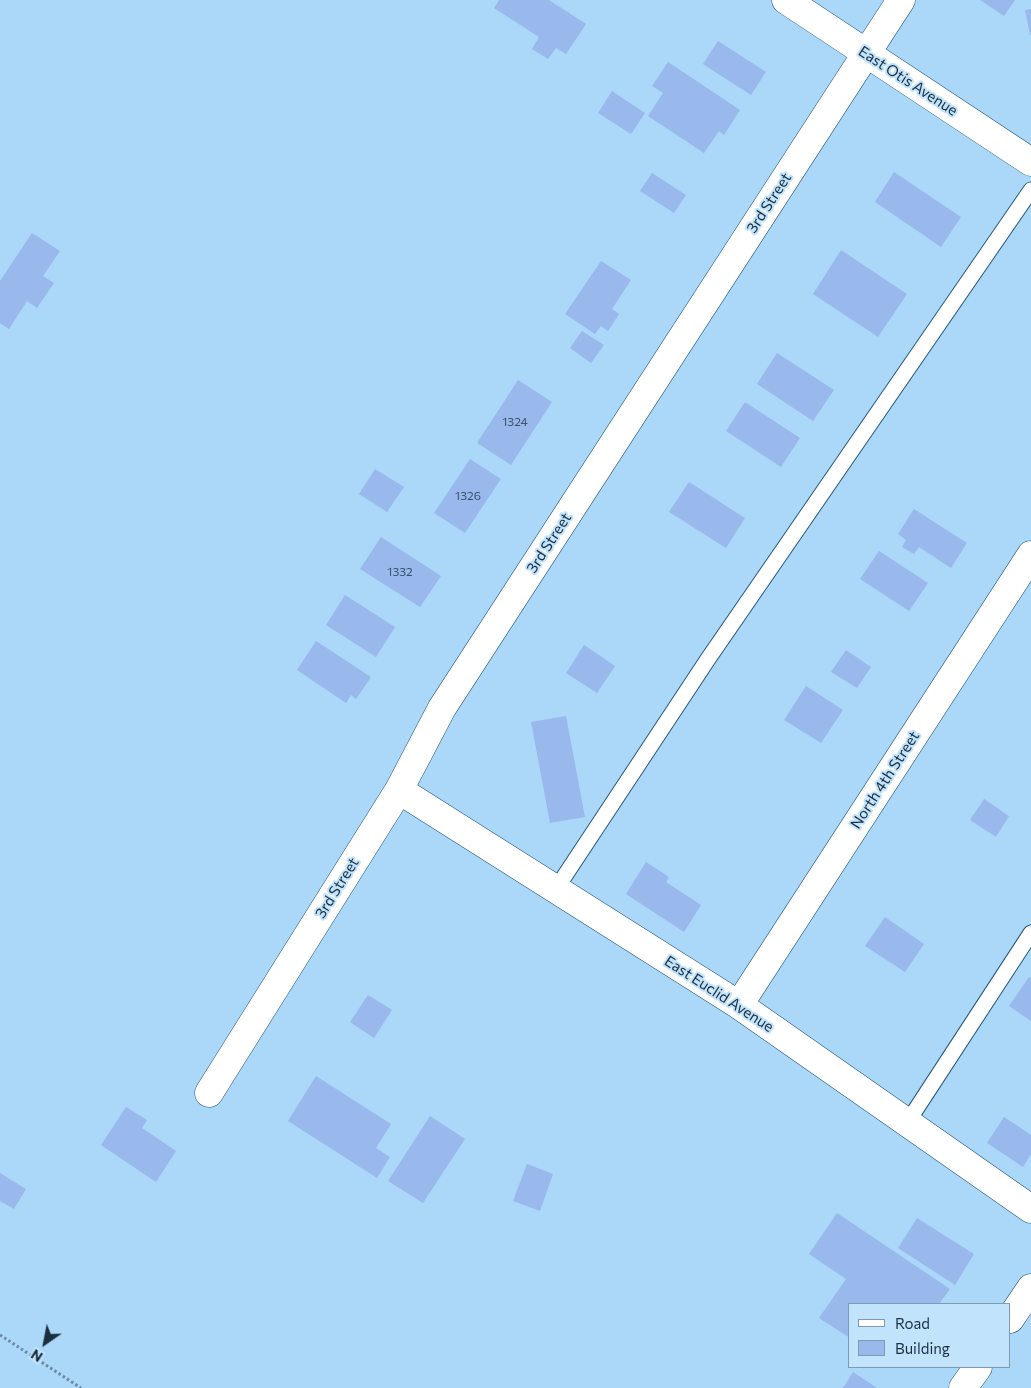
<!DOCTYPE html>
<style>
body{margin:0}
#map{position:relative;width:1031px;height:1388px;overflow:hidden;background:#abd7f8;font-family:Commissioner,sans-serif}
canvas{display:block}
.legend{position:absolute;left:848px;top:1303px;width:162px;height:65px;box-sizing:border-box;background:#c2e3fc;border:1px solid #7f9bb1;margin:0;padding:6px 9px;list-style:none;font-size:15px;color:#1a3040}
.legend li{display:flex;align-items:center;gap:10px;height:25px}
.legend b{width:25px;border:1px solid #7f9bb1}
.north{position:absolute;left:20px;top:1318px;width:50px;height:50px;-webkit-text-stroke:4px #c2e3fc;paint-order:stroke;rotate:213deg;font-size:14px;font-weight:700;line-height:20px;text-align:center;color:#1a3040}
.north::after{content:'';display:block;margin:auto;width:18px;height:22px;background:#1a3040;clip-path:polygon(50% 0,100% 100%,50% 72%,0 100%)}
</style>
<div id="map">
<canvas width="1031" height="1388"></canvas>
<ul class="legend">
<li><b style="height:6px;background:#fff"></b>Road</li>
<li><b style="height:14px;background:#99b8ec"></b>Building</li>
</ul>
<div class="north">N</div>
</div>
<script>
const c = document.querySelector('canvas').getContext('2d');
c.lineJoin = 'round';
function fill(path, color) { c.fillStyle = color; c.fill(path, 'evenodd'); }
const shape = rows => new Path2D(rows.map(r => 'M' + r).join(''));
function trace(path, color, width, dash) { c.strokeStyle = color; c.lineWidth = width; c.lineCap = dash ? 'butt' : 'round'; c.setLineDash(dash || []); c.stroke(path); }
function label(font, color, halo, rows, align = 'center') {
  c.font = font + ' Commissioner,sans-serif'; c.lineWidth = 4; c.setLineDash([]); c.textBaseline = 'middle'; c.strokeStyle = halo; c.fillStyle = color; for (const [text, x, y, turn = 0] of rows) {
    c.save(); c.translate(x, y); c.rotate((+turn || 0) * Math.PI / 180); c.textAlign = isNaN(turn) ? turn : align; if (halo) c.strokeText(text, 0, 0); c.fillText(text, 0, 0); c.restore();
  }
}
fill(shape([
 [499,0,549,0,586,24,566,54,556,48,548,59,532,49,539,37,494,8],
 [980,0,1015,0,1004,16],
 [1031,9,1031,35,1030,35,1025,10],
 [718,41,766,72,751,95,703,64],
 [668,62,740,110,724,135,719,131,704,153,648,116,663,93,652,86],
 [612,91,645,113,631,134,598,113],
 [894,172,961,217,941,247,875,202],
 [652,173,686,195,674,213,640,191],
 [32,233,60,251,43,276,54,283,37,308,27,301,9,329,0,323,0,281],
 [841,250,907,294,878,337,813,294],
 [601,261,631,280,612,309,619,314,608,331,601,326,595,334,565,314],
 [582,331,604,345,591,363,570,348],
 [777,353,834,390,813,421,757,384],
 [518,380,552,402,511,465,477,443],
 [745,402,800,438,781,467,726,431],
 [470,459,501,479,465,533,434,513],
 [375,469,404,487,387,512,359,494],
 [689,482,745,518,726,548,669,512],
 [914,509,967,543,951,568,919,547,914,554,902,547,906,540,898,534],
 [381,537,441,576,420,607,360,569],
 [879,551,928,583,909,611,860,579],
 [345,595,395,627,376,657,326,625],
 [316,641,371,677,356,699,351,695,346,703,297,670],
 [584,645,615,666,597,693,566,673],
 [846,650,871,667,857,688,831,672],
 [806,686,843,710,821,743,784,720],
 [566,716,585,817,550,823,531,722],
 [984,799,1009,816,996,837,970,820],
 [646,862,669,877,666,882,701,905,684,932,626,894],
 [885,917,924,944,905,972,865,946],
 [1029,977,1031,978,1031,1021,1009,1006],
 [368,995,392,1010,374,1038,350,1022],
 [316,1076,391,1124,376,1148,390,1157,377,1178,288,1121],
 [126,1107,147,1120,142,1128,176,1151,156,1182,101,1145],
 [430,1116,465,1139,423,1203,388,1181],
 [1004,1117,1031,1135,1031,1154,1023,1167,987,1143],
 [527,1164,553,1174,540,1211,513,1201],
 [0,1173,26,1189,14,1209,0,1201],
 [837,1213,950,1289,939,1304,850,1304,850,1338,819,1318,846,1279,809,1254],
 [917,1218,974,1254,955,1285,898,1248],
 [853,1372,877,1388,843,1388]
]), '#99b8ec');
const service = shape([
 [556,889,708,659,1031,190],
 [907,1123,1031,933]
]);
const minor = shape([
 [786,0,1031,162],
 [399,790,739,1005,1031,1209],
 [739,1005,1031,555],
 [209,1093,399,790,442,708,901,0],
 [1010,1319,1031,1288],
 [963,1388,978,1367]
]);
trace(service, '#22597d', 17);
trace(minor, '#22597d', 29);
trace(shape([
 [0,1335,81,1388]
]), '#698ba4', 3, [2.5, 2.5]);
trace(service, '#fff', 15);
trace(minor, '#fff', 28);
label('12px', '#3a526b', null, [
 ["1324",515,422],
 ["1326",468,496],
 ["1332",400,572]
]);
label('15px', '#1a3040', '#c2e3fc', [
 ["East Otis Avenue",908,81,33],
 ["3rd Street",769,203,-57],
 ["3rd Street",549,543,-57],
 ["North 4th Street",885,780,-57],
 ["3rd Street",337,888,-58],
 ["East Euclid Avenue",719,994,33]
]);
</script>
